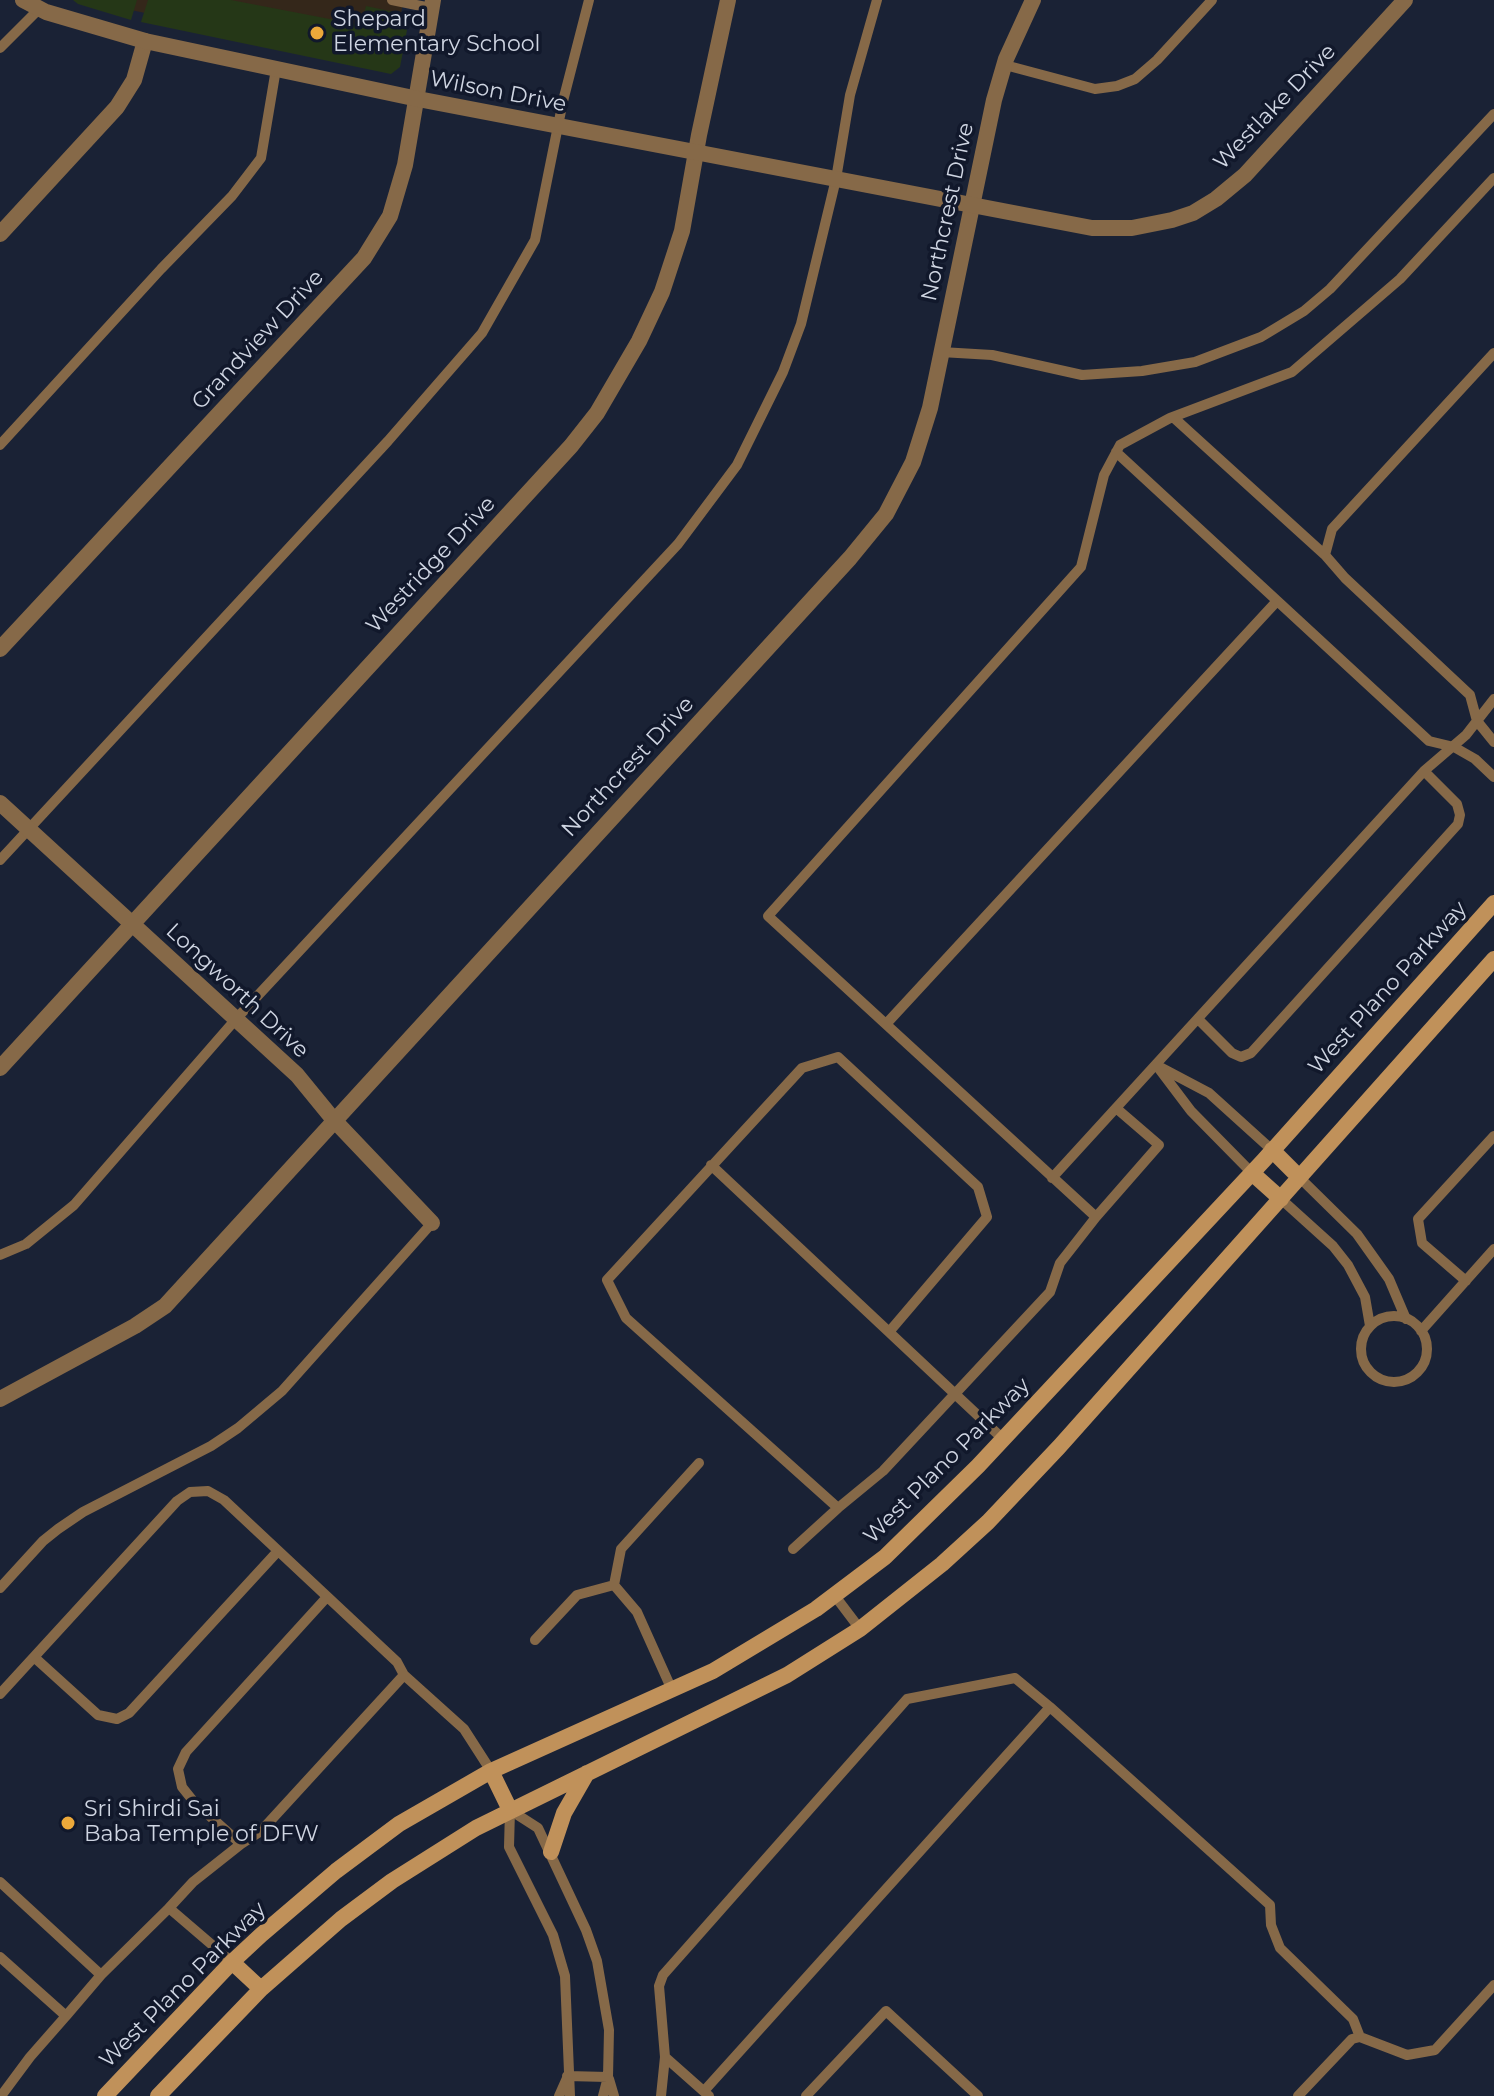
<!DOCTYPE html>
<style>
body{margin:0}
canvas{display:block;background:#1a2235}
</style>
<canvas width="1494" height="2096"></canvas>
<script>
const c = document.querySelector('canvas').getContext('2d');
c.lineJoin = 'round';
function fill(path, color) { c.fillStyle = color; c.fill(path, 'evenodd'); }
const shape = rows => new Path2D(rows.map(r => 'M' + r).join(''));
function trace(path, color, width, dash) { c.strokeStyle = color; c.lineWidth = width; c.lineCap = dash ? 'butt' : 'round'; c.setLineDash(dash || []); c.stroke(path); }
function label(font, color, halo, rows, align = 'center') {
  c.font = font + ' Montserrat,sans-serif'; c.lineWidth = 7; c.setLineDash([]); c.textBaseline = 'middle'; c.strokeStyle = halo; c.fillStyle = color; for (const [text, x, y, turn = 0] of rows) {
    c.save(); c.translate(x, y); c.rotate((+turn || 0) * Math.PI / 180); c.textAlign = isNaN(turn) ? turn : align; if (halo) c.strokeText(text, 0, 0); c.fillText(text, 0, 0); c.restore();
  }
}
fill(shape([
 [83,0,404,0,389,64]
]), '#34271a');
fill(shape([
 [73,0,137,0,131,20,78,4],
 [148,0,231,0,361,25,366,6,404,14,407,30,400,67,391,74,141,22]
]), '#253717');
trace(shape([
 [392,0,431,8],
 [0,48,40,8],
 [1005,65,1095,89,1117,86,1135,79,1157,60,1212,0],
 [941,352,992,355,1082,375,1142,371,1195,362,1261,337,1304,311,1330,289,1494,114],
 [1494,353,1332,529,1325,555,1345,578,1470,695,1477,721,1494,742],
 [1173,417,1325,555],
 [0,445,161,269,232,196,261,158,276,69],
 [1116,452,1429,741,1454,747,1475,759,1494,777],
 [0,860,388,441,482,333,535,240,563,101,589,0],
 [1198,1019,1232,1053,1241,1057,1251,1053,1458,824,1460,815,1457,804,1424,771],
 [887,1023,1277,601],
 [1156,1065,1209,1093,1272,1150],
 [1160,1070,1191,1111,1252,1173],
 [711,1165,1003,1439],
 [1299,1177,1357,1234,1389,1279,1406,1319],
 [1052,1178,1424,771,1466,735,1494,699],
 [1281,1199,1333,1246,1348,1265,1365,1297,1370,1326],
 [1096,1217,1159,1145,1116,1108],
 [0,1255,26,1244,74,1205,236,1019,678,544,737,465,783,372,801,324,836,179,850,95,877,0],
 [1466,1281,1422,1243,1418,1219,1494,1136],
 '1361 1349a33 33 0 1 1 66 0a33 33 0 1 1-66 0Z',
 [1421,1331,1494,1249],
 [838,1508,883,1471,1050,1292,1060,1263,1096,1217,768,916,1081,567,1104,475,1120,445,1170,418,1292,372,1400,279,1494,178],
 [793,1549,838,1508,626,1318,607,1280,802,1068,838,1057,978,1187,987,1217,889,1332],
 [0,1588,43,1541,58,1529,83,1512,211,1446,238,1428,282,1391,432,1223],
 [835,1596,860,1629],
 [327,1597,186,1752,178,1769,182,1787,194,1802,241,1844,261,1831,404,1675],
 [535,1640,577,1595,614,1585],
 [34,1657,98,1715,117,1719,129,1713,278,1551],
 [672,1690,637,1612,614,1585,621,1549,699,1463],
 [0,1694,177,1501,190,1492,208,1491,224,1500,397,1662,404,1675,464,1729,491,1771],
 [1050,1707,1270,1905,1271,1925,1280,1948,1353,2019,1360,2037],
 [510,1810,538,1828,586,1930,597,1961,609,2030,608,2077,603,2096],
 [510,1810,509,1847,553,1935,565,1976,570,2096],
 [0,1882,101,1975,169,1908,232,1962],
 [169,1908,193,1882,241,1844],
 [0,1957,66,2016,30,2057,1,2096],
 [66,2016,101,1975],
 [567,2076,608,2077],
 [609,2079,614,2096],
 [704,2091,1050,1707,1015,1678,907,1699,663,1975,659,1986,665,2057,709,2096],
 [559,2096,567,2078],
 [661,2096,665,2057],
 [806,2096,886,2011,978,2096],
 [1298,2096,1352,2039,1360,2037,1407,2055,1435,2050,1494,1985]
]), '#866948', 10);
trace(shape([
 [0,234,117,107,134,80,145,41],
 [0,649,364,258,390,216,405,165,433,0],
 [0,803,297,1075,333,1119,432,1223],
 [0,1068,571,446,597,413,639,341,662,292,682,231,699,135,728,0],
 [0,1399,135,1326,165,1306,850,558,886,514,913,462,930,408,994,100,1006,59,1033,0]
]), '#866948', 16);
trace(shape([
 [23,0,46,12,145,41,418,99,1092,228,1132,228,1172,220,1193,213,1216,199,1245,175,1405,0]
]), '#866948', 16);
trace(shape([
 [1272,1150,1299,1177],
 [1252,1173,1281,1199],
 [491,1771,510,1810],
 [551,1852,564,1813,587,1773],
 [232,1962,261,1989],
 [105,2096,232,1962,261,1935,336,1871,399,1824,491,1771,713,1671,816,1609,885,1557,978,1466,1264,1160,1494,903],
 [158,2096,261,1989,341,1919,392,1881,476,1828,787,1675,860,1629,942,1564,988,1522,1059,1447,1494,959]
]), '#c0915a', 16);
for (const [x, y, r, color] of [
 [317,33,8,"#eca93a"],
 [68,1823,8,"#eca93a"]
]) { const dot = new Path2D(); dot.arc(x, y, r, 0, 2 * Math.PI); c.fillStyle = color; c.fill(dot); trace(dot, '#11182b', 3); }
label('22px', '#cfd5e2', '#11182b', [
 ["Shepard",333,20],
 ["Elementary School",333,45],
 ["Sri Shirdi Sai",84,1810],
 ["Baba Temple of DFW",84,1835]
], 'left');
label('22px', '#cfd5e2', '#11182b', [
 ["Wilson Drive",498,92,11],
 ["Westlake Drive",1275,107,-46],
 ["Northcrest Drive",948,212,-78],
 ["Grandview Drive",258,340,-47],
 ["Westridge Drive",431,565,-47],
 ["Northcrest Drive",628,767,-47],
 ["West Plano Parkway",1388,988,-48],
 ["Longworth Drive",237,991,43],
 ["West Plano Parkway",947,1461,-45],
 ["West Plano Parkway",183,1985,-45]
]);
</script>
